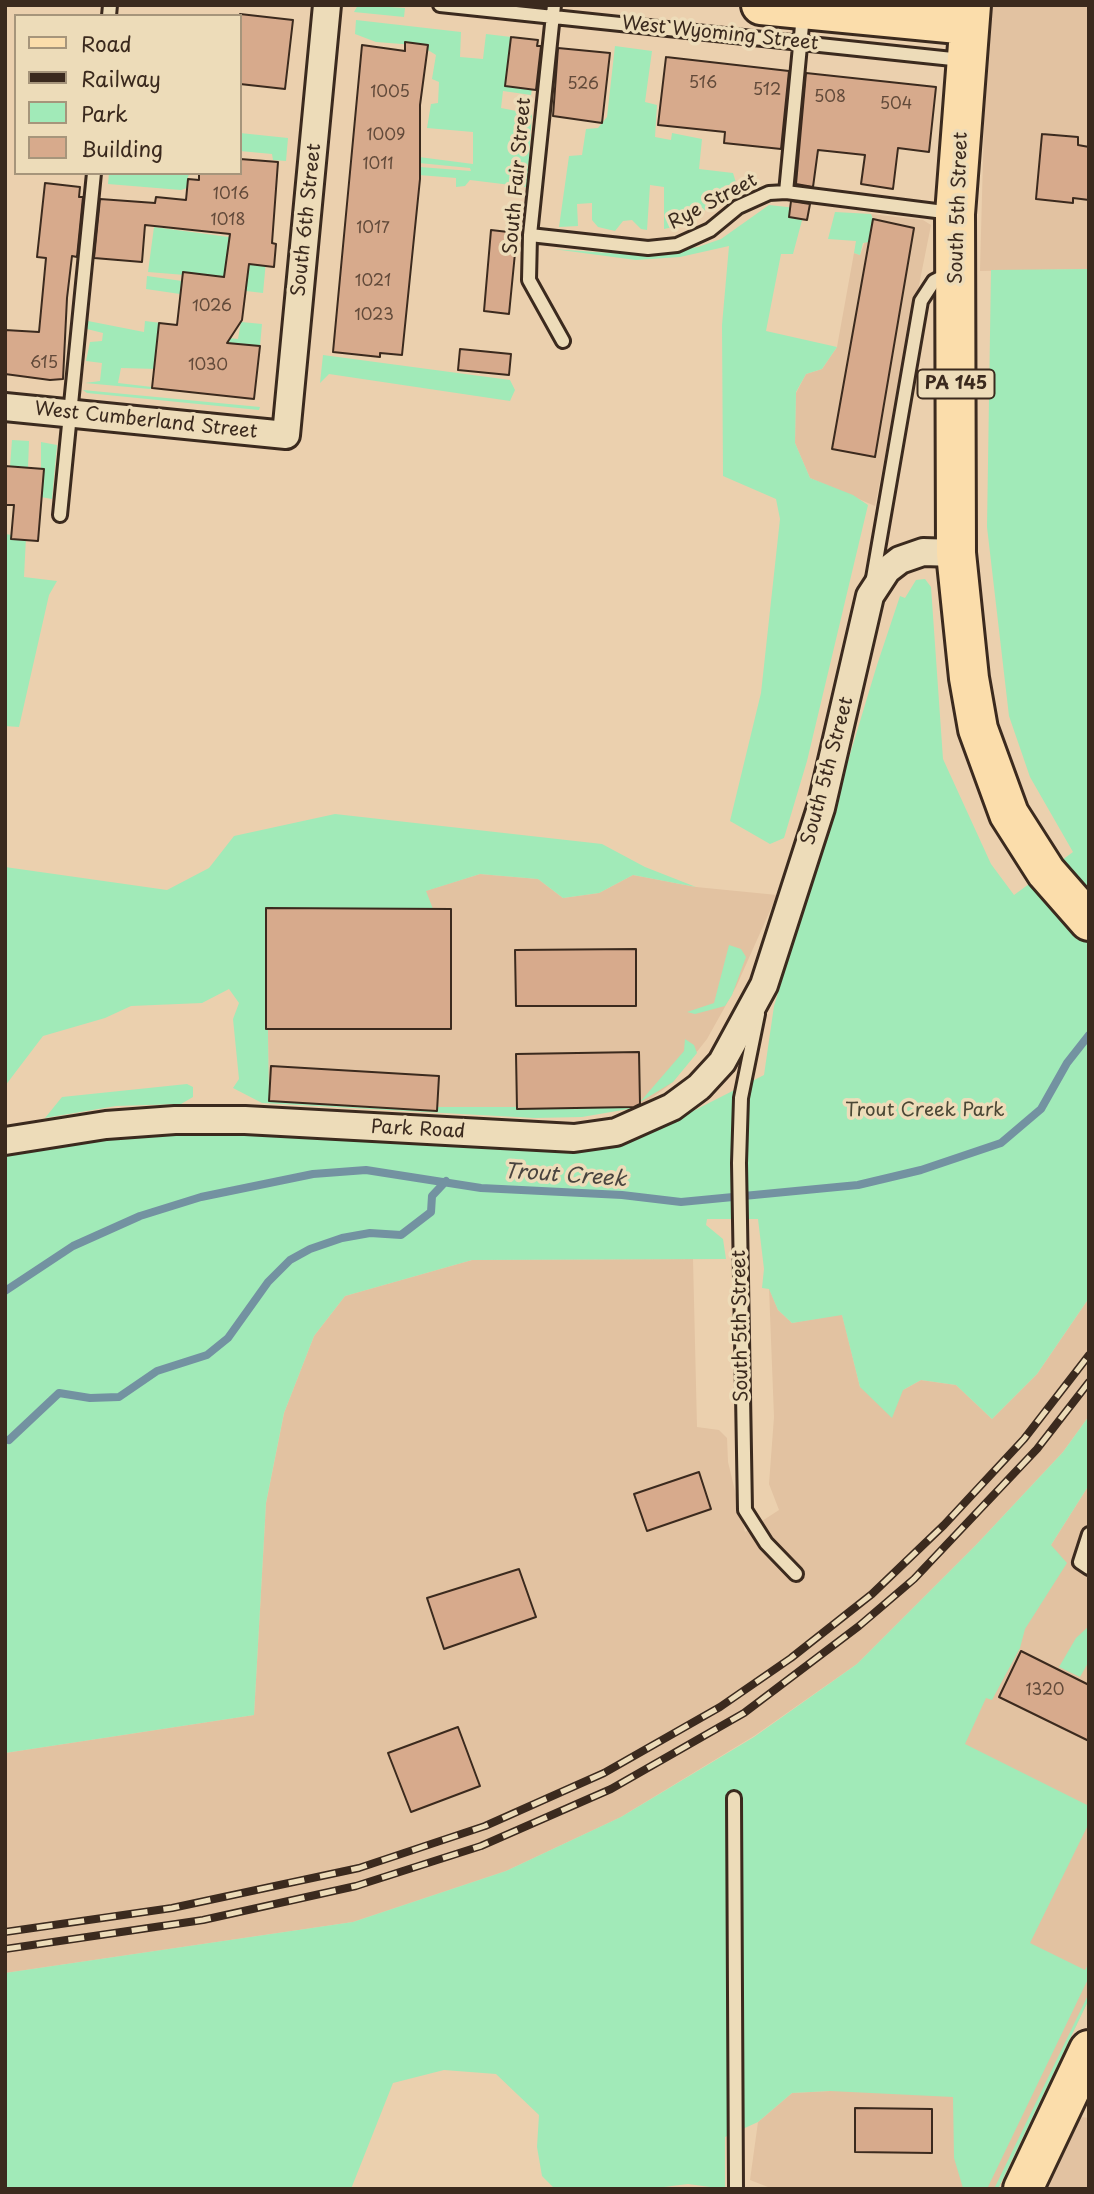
<!DOCTYPE html>
<html>
<head>
<meta charset="utf-8">
<style>
	body { margin:0 }
	#map { position:relative; width:1094px; height:2194px; overflow:hidden; background:#ebd0ae; font-family:"Playpen Sans",sans-serif }
	canvas { display:block }
	.frame { position:absolute; inset:0; border:7px solid #3b2a1e; pointer-events:none }
	.legend { position:absolute; left:14px; top:14px; width:228px; height:161px; box-sizing:border-box; background:#eddcb9; border:2px solid #a6957b; margin:0; padding:9px 12px; list-style:none; font-size:21px; color:#3b2a1e }
	.legend li { display:flex; align-items:center; gap:14px; height:35px }
	.legend b { width:35px; border:2px solid #a6957b }
</style>
</head>
<body>
<div id="map">
<canvas width="1094" height="2194"></canvas>
<div class="frame"></div>
<ul class="legend">
<li><b style="height:9px;background:#fbddab"></b>Road</li>
<li><b style="height:9px;background:#3b2a1e"></b>Railway</li>
<li><b style="height:19px;background:#a1eab8"></b>Park</li>
<li><b style="height:19px;background:#d7aa8c"></b>Building</li>
</ul>
</div>
<script>
const c = document.querySelector('canvas').getContext('2d');
c.lineJoin = 'round';
function fillPath(path, color) {
  c.fillStyle = color;
  c.fill(path, 'evenodd');
}
function toPath(rows) {
  const path = new Path2D();
  for (const r of rows) {
    path.moveTo(r[0], r[1]);
    for (let i = 2; i < r.length; i += 2) path.lineTo(r[i], r[i + 1]);
  }
  return path;
}
function trace(path, color, width, dash) {
  c.strokeStyle = color;
  c.lineWidth = width;
  c.lineCap = dash ? 'butt' : 'round';
  c.setLineDash(dash || []);
  c.stroke(path);
}
function drawText(font, color, halo, rows, align = 'center') {
  c.font = font + ' "Playpen Sans",sans-serif';
  c.lineWidth = 7;
  c.setLineDash([]);
  c.textBaseline = 'middle';
  c.strokeStyle = halo;
  c.fillStyle = color;
  for (const [text, x, y, turn = 0] of rows) {
    c.save();
    c.translate(x, y);
    c.rotate((+turn || 0) * Math.PI / 180);
    c.textAlign = isNaN(turn) ? turn : align;
    if (halo) c.strokeText(text, 0, 0);
    c.fillText(text, 0, 0);
    c.restore();
  }
}
fillPath(toPath([
	[991,5,1089,5,1089,269,980,271,985,84],
	[871,214,923,220,931,225,875,506,810,478,795,443,796,393,806,374,822,369,837,347,854,253,860,255,873,219],
	[480,874,538,879,563,898,599,893,633,875,696,887,777,895,736,987,707,1039,673,1082,640,1107,438,1107,437,1111,269,1101,266,908,432,909,425,891],
	[693,1259,697,1427,719,1430,727,1438,728,1462,745,1532,779,1510,769,1484,774,1417,769,1288,778,1310,792,1323,842,1314,860,1387,903,1390,921,1380,956,1385,992,1419,1037,1374,1089,1298,1089,1416,1063,1452,976,1545,857,1664,754,1736,621,1817,506,1871,353,1922,5,1973,5,1753,254,1715,266,1503,284,1413,314,1336,345,1296,472,1260],
	[1089,1485,1089,1999,998,2189,773,2189,750,2180,758,2122,792,2093,830,2091,845,1911,1051,1545],
	[1080,2117,1089,2118,1089,2189,1046,2189]
]), '#e2c2a1');
fillPath(toPath([
	[358,5,405,8,404,17,354,12],
	[356,20,461,32,460,57,483,59,486,34,511,37,505,86,532,89,531,95,503,91,501,108,532,114,527,187,470,180,465,186,456,187,456,178,419,175,420,167,471,171,470,168,419,163,419,157,473,164,473,132,427,128,431,104,438,103,439,82,432,79,436,55,428,50,428,46,376,42,355,34],
	[615,46,652,51,645,102,657,105,655,137,671,140,672,133,702,139,699,169,733,173,738,189,682,225,664,229,664,187,650,185,647,230,641,229,632,220,623,221,615,231,598,227,592,220,592,203,577,204,578,226,559,227,569,156,582,155,586,129,598,128,607,117],
	[240,133,288,138,286,161,273,160,272,154,240,151],
	[109,173,193,173,188,176,187,188,181,190,108,184],
	[769,205,805,209,793,254,781,254,766,331,837,347,822,369,806,374,796,392,795,443,810,478,853,495,868,505,807,761,784,838,770,844,730,821,761,693,780,519,776,499,723,476,722,325,729,246,680,257,636,260,553,249,638,255,698,247,721,239],
	[835,212,871,214,873,219,869,242,863,243,860,255,854,253,856,241,828,239],
	[154,227,251,240,266,261,263,293,246,291,247,280,148,272],
	[1089,269,1089,1298,1037,1374,992,1419,956,1385,921,1380,903,1390,892,1418,860,1387,842,1315,792,1323,778,1310,769,1289,762,1288,764,1269,758,1219,707,1219,706,1225,723,1239,726,1259,472,1260,345,1296,314,1336,284,1413,266,1503,254,1715,5,1753,5,1141,197,1129,524,1149,595,1147,644,1136,764,1075,774,1006,877,665,900,596,905,598,916,580,925,579,931,587,943,759,991,864,1014,895,1073,852,1030,777,1009,716,987,527,991,270],
	[147,276,182,281,180,294,146,289],
	[88,321,144,332,145,321,177,325,177,332,238,339,241,322,262,324,260,346,161,335,158,369,121,368,118,383,152,387,150,389,85,383,100,381,102,363,86,361,90,342,102,341,103,333,87,329],
	[323,355,510,380,515,390,510,401,329,374,320,383],
	[83,390,260,407,259,410,87,393],
	[12,440,29,441,28,468,10,467],
	[41,442,57,445,52,499,41,497],
	[5,534,26,537,24,577,57,581,49,595,19,727,5,726],
	[335,814,602,844,645,867,696,887,633,875,599,893,563,898,538,879,480,874,426,891,433,909,266,908,269,1101,436,1111,437,1107,640,1107,582,1117,534,1118,262,1103,233,1088,239,1079,233,1019,239,1003,229,989,202,1003,131,1006,105,1018,43,1036,5,1086,5,867,167,890,209,868,234,836],
	[729,945,741,949,746,957,732,995,725,1006,695,1014,687,1012,714,1003],
	[685,1039,694,1045,697,1053,673,1082,640,1102,684,1051],
	[187,1084,193,1087,193,1097,181,1104,116,1106,45,1118,62,1097],
	[1089,1416,1089,1485,1051,1545,1067,1563,1025,1629,1020,1648,992,1700,986,1698,965,1744,1089,1806,1089,1823,1030,1943,1085,1970,1089,1963,1089,1977,987,2189,963,2188,954,2158,953,2097,830,2091,792,2093,758,2122,725,2137,725,2189,688,2184,648,2189,555,2189,542,2176,537,2147,539,2115,496,2074,444,2070,393,2083,351,2189,5,2189,5,1973,353,1922,506,1871,621,1817,754,1737,857,1664,976,1545,1063,1452],
	[1089,1626,1089,1661,1080,1677,1059,1667,1076,1638],
	[1089,1993,1089,1999,998,2189,994,2189]
]), '#a1eab8');
trace(toPath([
	[5,1291,73,1246,140,1216,201,1197,313,1174,366,1170,481,1188,622,1195,681,1202,858,1185,921,1170,1001,1143,1041,1109,1067,1063,1089,1035],
	[9,1440,59,1393,90,1398,119,1397,157,1371,207,1355,228,1338,268,1282,290,1260,310,1249,342,1238,370,1233,401,1235,431,1212,432,1196,446,1181]
]), '#7392a1', 8);
const building = toPath([
	[240,14,293,20,285,89,240,84,240,14],
	[511,37,538,40,537,46,541,46,536,90,505,86,511,37],
	[405,42,428,45,420,105,420,179,402,355,380,353,380,357,333,352,362,45,405,51,405,42],
	[558,48,610,53,602,123,553,116,558,48],
	[666,57,789,71,781,149,724,143,725,132,658,125,666,57],
	[806,73,936,87,929,152,898,148,893,189,861,184,865,155,818,150,813,187,796,184,806,73],
	[1042,134,1078,137,1078,145,1089,147,1089,200,1073,198,1073,203,1036,199,1042,134],
	[240,159,278,162,272,243,276,244,274,267,249,264,242,320,227,343,260,346,254,399,152,388,159,323,177,325,183,272,224,277,230,234,145,225,142,262,94,258,100,199,155,203,156,197,186,200,188,179,199,180,199,173,240,173,240,159],
	[45,183,80,187,79,197,83,197,77,257,72,256,67,298,63,379,50,380,5,374,5,330,39,332,46,258,37,257,45,183],
	[791,201,810,204,807,220,789,217,791,201],
	[873,219,914,228,875,457,832,449,873,219],
	[491,230,517,233,509,314,484,311,491,230],
	[460,349,511,354,509,375,458,370,460,349],
	[5,466,44,469,38,541,11,539,14,505,5,505,5,466],
	[266,908,451,909,451,1029,266,1029,266,908],
	[636,949,636,1006,516,1006,515,950,636,949],
	[639,1052,640,1104,634,1107,517,1109,516,1054,639,1052],
	[271,1066,439,1076,437,1111,269,1101,271,1066],
	[699,1472,711,1509,647,1531,634,1494,699,1472],
	[519,1569,536,1617,444,1649,427,1598,519,1569],
	[1021,1651,1089,1685,1089,1741,999,1697,1021,1651],
	[458,1727,480,1786,411,1812,388,1753,458,1727],
	[855,2108,932,2109,932,2153,855,2152,855,2108]
]);
fillPath(building, '#d7aa8c');
trace(building, '#3b2a1e', 2);
const service = toPath([
	[440,5,962,60],
	[554,5,530,235,529,280,563,341],
	[109,16,110,5],
	[786,192,803,15],
	[530,235,648,248,677,245,710,230,738,207,769,193,786,192,952,213],
	[60,515,94,173],
	[873,578,921,301,934,281,948,274],
	[758,1014,741,1098,739,1163,745,1510,766,1543,796,1574],
	[1089,1534,1080,1562,1089,1568],
	[734,1798,736,2189]
]);
const minor = toPath([
	[5,407,286,435,327,5],
	[5,1141,106,1125,175,1120,245,1120,574,1138,616,1132,672,1107,699,1087,722,1062,764,985,821,808,870,596,887,570,900,560,923,552,956,553]
]);
const primary = toPath([
	[761,5,969,25],
	[971,5,955,214,956,553,969,678,978,729,1009,814,1046,872,1089,921],
	[1023,2189,1089,2050]
]);
trace(service, '#3b2a1e', 18);
trace(minor, '#3b2a1e', 32);
trace(primary, '#3b2a1e', 44);
trace(service, '#eddcb9', 12);
trace(minor, '#eddcb9', 26);
trace(primary, '#fbddab', 38);
const rail = toPath([
	[5,1932,172,1908,359,1868,485,1826,604,1773,720,1707,791,1658,872,1594,944,1525,1024,1439,1089,1355],
	[5,1949,203,1920,356,1886,481,1846,611,1789,744,1713,859,1626,914,1579,1037,1449,1089,1382]
]);
trace(rail, '#3b2a1e', 8);
trace(rail, '#eddcb9', 5, [16]);
drawText('16px', '#624a3a', null, [
	["516",703,84],
	["526",583,85],
	["512",767,91],
	["1005",390,93],
	["508",830,98],
	["504",896,105],
	["1009",386,136],
	["1011",378,165],
	["1016",231,195],
	["1018",228,221],
	["1017",373,229],
	["1021",373,282],
	["1026",212,307],
	["1023",374,316],
	["615",44,364],
	["1030",208,366],
	["1320",1045,1691]
]);
for (const [x, y, w] of [
	[956,384,77]
]) {
  const box = new Path2D();
  box.roundRect(x - w / 2, y - 14.5, w, 29, 5);
  c.fillStyle = '#eddcb9';
  c.fill(box);
  trace(box, '#3b2a1e', 2);
}
drawText('bold 18px', '#3b2a1e', null, [
	["PA 145",956,384]
]);
drawText('19px', '#3b2a1e', '#eddcb9', [
	["West Wyoming Street",720,34,6],
	["South Fair Street",518,176,-85],
	["Rye Street",713,202,-28],
	["South 5th Street",959,208,-88],
	["South 6th Street",307,220,-84],
	["West Cumberland Street",146,421,6],
	["South 5th Street",828,771,-75],
	["Park Road",418,1130,3],
	["South 5th Street",741,1326,-91]
]);
drawText('19px', '#4a4735', '#eddcb9', [
	["Trout Creek Park",925,1111]
]);
drawText('italic 21px', '#49443f', '#eddcb9', [
	["Trout Creek",565,1176,4]
]);
</script>
</body>
</html>
